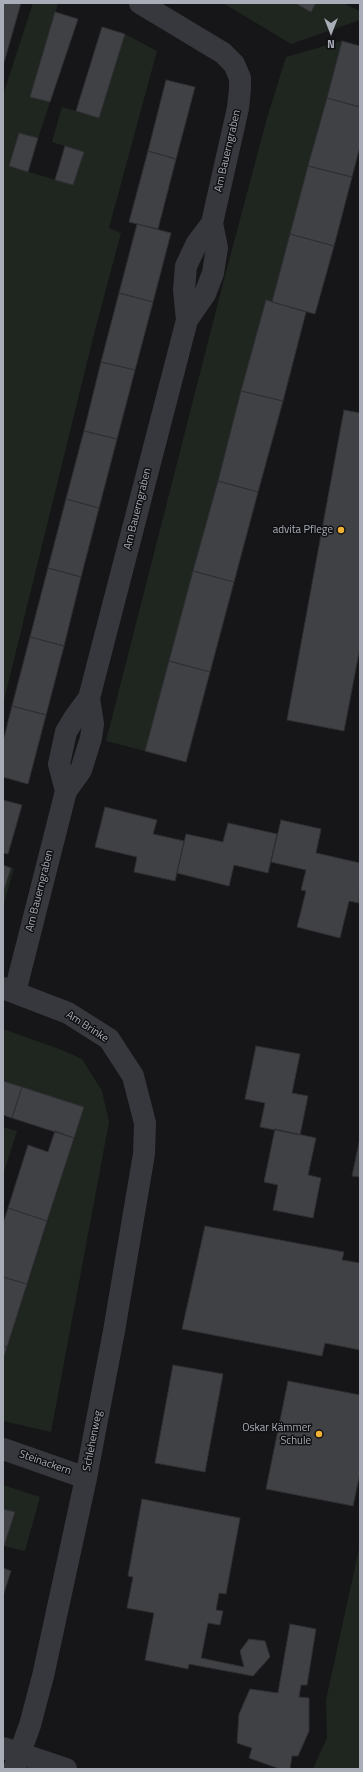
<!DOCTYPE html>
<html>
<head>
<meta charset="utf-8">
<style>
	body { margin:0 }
	#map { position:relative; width:363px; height:1772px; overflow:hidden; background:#161618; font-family:"Titillium Web",sans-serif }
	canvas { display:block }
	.frame { position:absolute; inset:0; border:4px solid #a8adb8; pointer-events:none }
	.north { position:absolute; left:311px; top:12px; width:40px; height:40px; -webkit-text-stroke:3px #111113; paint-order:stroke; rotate:180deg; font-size:11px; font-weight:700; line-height:16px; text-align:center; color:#a8adb8 }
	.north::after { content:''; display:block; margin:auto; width:14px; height:18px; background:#a8adb8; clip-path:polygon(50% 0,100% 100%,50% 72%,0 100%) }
</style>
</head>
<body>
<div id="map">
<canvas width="363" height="1772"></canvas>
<div class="frame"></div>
<div class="north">N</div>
</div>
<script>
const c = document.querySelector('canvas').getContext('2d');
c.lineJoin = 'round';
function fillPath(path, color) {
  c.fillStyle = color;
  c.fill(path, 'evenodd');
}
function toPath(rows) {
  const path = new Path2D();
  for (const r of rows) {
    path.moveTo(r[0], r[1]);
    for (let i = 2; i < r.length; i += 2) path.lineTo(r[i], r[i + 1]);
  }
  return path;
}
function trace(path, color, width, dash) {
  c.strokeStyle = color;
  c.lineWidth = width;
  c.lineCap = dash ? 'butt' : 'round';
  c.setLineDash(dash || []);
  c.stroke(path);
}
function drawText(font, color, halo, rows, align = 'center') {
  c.font = font + ' "Titillium Web",sans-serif';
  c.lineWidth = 3;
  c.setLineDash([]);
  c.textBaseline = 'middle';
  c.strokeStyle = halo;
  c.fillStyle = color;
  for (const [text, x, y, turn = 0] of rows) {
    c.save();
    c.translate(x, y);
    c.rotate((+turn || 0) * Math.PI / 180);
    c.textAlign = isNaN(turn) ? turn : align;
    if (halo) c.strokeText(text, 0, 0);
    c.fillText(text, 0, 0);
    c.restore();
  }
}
fillPath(toPath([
	[33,3,58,3,30,97,50,102,38,138,19,133,9,166,73,185,83,152,52,142,62,107,99,118,125,34,157,51,109,228,121,233,94,334,3,704,3,95],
	[223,3,343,3,360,11,360,20,291,44],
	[342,41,272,302,266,301,145,751,106,741,222,287,267,118,286,57],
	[11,868,14,868,3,907,3,893],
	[3,1029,62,1050,82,1059,102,1091,109,1122,51,1432,3,1421,3,1361,84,1107,3,1081],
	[3,1127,17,1131,3,1175],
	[3,1485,40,1497,25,1551,4,1546,15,1513,3,1509],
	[360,1544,360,1769,313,1769,327,1738,326,1700]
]), '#1e261f');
const building = toPath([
	[3,3,21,3,3,66,3,3],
	[295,3,316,3,311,12,295,3],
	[55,12,78,19,50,102,30,97,55,12],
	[102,27,125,34,99,118,76,111,102,27],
	[342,41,360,46,360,107,327,98,342,41],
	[166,80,195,87,176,159,148,151,166,80],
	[327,98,360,107,360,146,352,177,308,166,327,98],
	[19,133,38,138,28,172,9,166,19,133],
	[65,146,84,152,73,185,55,180,65,146],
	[148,151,176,159,158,229,129,222,148,151],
	[308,166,352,177,334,246,290,234,308,166],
	[137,224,171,233,153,302,119,293,137,224],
	[290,234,334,246,315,314,272,302,290,234],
	[119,293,153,302,135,370,101,362,119,293],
	[266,300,306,312,283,401,241,391,266,300],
	[101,362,135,370,117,439,84,431,101,362],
	[241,391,283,401,258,492,218,481,241,391],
	[344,410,360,413,360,647,344,731,287,720,344,410],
	[84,431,117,439,99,508,66,499,84,431],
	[218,481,258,492,234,582,193,571,218,481],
	[66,499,99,508,81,577,48,568,66,499],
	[48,568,81,577,64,646,30,637,48,568],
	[193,571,234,582,210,672,169,661,193,571],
	[30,637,64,646,46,715,12,706,30,637],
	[169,661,210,672,186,762,145,751,169,661],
	[12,706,46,715,28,784,3,777,3,742,12,706],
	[3,800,22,805,8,854,3,853,3,800],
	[105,807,157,820,153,834,184,841,175,881,134,872,137,857,95,847,105,807],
	[281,820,321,829,316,853,360,863,359,903,349,901,340,938,297,927,306,891,301,890,306,870,271,862,281,820],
	[228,823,277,834,268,873,234,865,229,886,177,873,186,834,223,842,228,823],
	[3,865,11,868,3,893,3,865],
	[256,1046,300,1054,292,1093,308,1096,300,1135,260,1127,265,1103,245,1099,256,1046],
	[3,1081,22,1087,12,1118,3,1115,3,1081],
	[22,1087,84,1107,74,1138,12,1118,22,1087],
	[275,1129,316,1138,308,1175,321,1178,313,1218,273,1210,278,1185,264,1182,275,1129],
	[55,1131,74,1138,47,1221,8,1208,28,1145,48,1152,55,1131],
	[360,1138,360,1177,352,1176,360,1138],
	[8,1208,47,1221,27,1284,3,1277,3,1224,8,1208],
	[205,1226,344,1252,342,1260,360,1263,360,1350,325,1343,322,1356,182,1329,205,1226],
	[3,1277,27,1284,7,1347,3,1346,3,1277],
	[3,1346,7,1347,3,1360,3,1346],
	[173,1365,223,1374,205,1472,155,1463,173,1365],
	[288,1381,360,1395,360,1473,353,1506,266,1489,288,1381],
	[142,1499,240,1518,226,1594,219,1593,216,1610,223,1611,220,1625,208,1623,201,1658,244,1667,240,1651,249,1639,265,1641,270,1657,253,1676,189,1664,188,1669,145,1660,154,1613,127,1608,133,1577,128,1576,142,1499],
	[3,1509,15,1512,4,1546,3,1546,3,1509],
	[3,1568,11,1571,3,1596,3,1568],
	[290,1624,316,1629,307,1685,301,1685,299,1697,309,1698,309,1731,298,1756,292,1756,290,1769,280,1769,249,1758,252,1748,237,1743,239,1714,250,1689,278,1693,290,1624]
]);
fillPath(building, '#404145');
trace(building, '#303034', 1);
trace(toPath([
	[140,3,223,53,234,64,240,78,240,89,238,108,212,223,217,248,213,273,205,294,187,320],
	[66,791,59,764,66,732,75,717,89,698],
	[3,988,68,1013,109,1039,133,1076,145,1123,144,1154,114,1331,86,1478,43,1676,30,1725,14,1769],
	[15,992,66,791,81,770,91,738,93,724,89,698,187,320,184,290,186,266,197,243,212,223],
	[3,1449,86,1478]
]), '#37383d', 22);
trace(toPath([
	[3,1748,66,1769]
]), '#37383d', 22);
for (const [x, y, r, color] of [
	[341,530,4,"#f2b134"],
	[319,1434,4,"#f2b134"]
]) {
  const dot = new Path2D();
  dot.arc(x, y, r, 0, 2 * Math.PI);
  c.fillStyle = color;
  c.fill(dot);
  trace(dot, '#111113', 1.5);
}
drawText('11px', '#a8adb8', '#111113', [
	["Am Bauerngraben",228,151,-77],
	["Am Bauerngraben",138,509,-76],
	["Am Bauerngraben",40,891,-76],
	["Am Brinke",87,1027,33],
	["Schlehenweg",93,1441,-79],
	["Steinackern",45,1463,19]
]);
drawText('11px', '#a8adb8', '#111113', [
	["advita Pflege",333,530],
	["Oskar Kämmer",311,1428],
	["Schule",311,1441]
], 'right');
</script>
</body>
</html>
